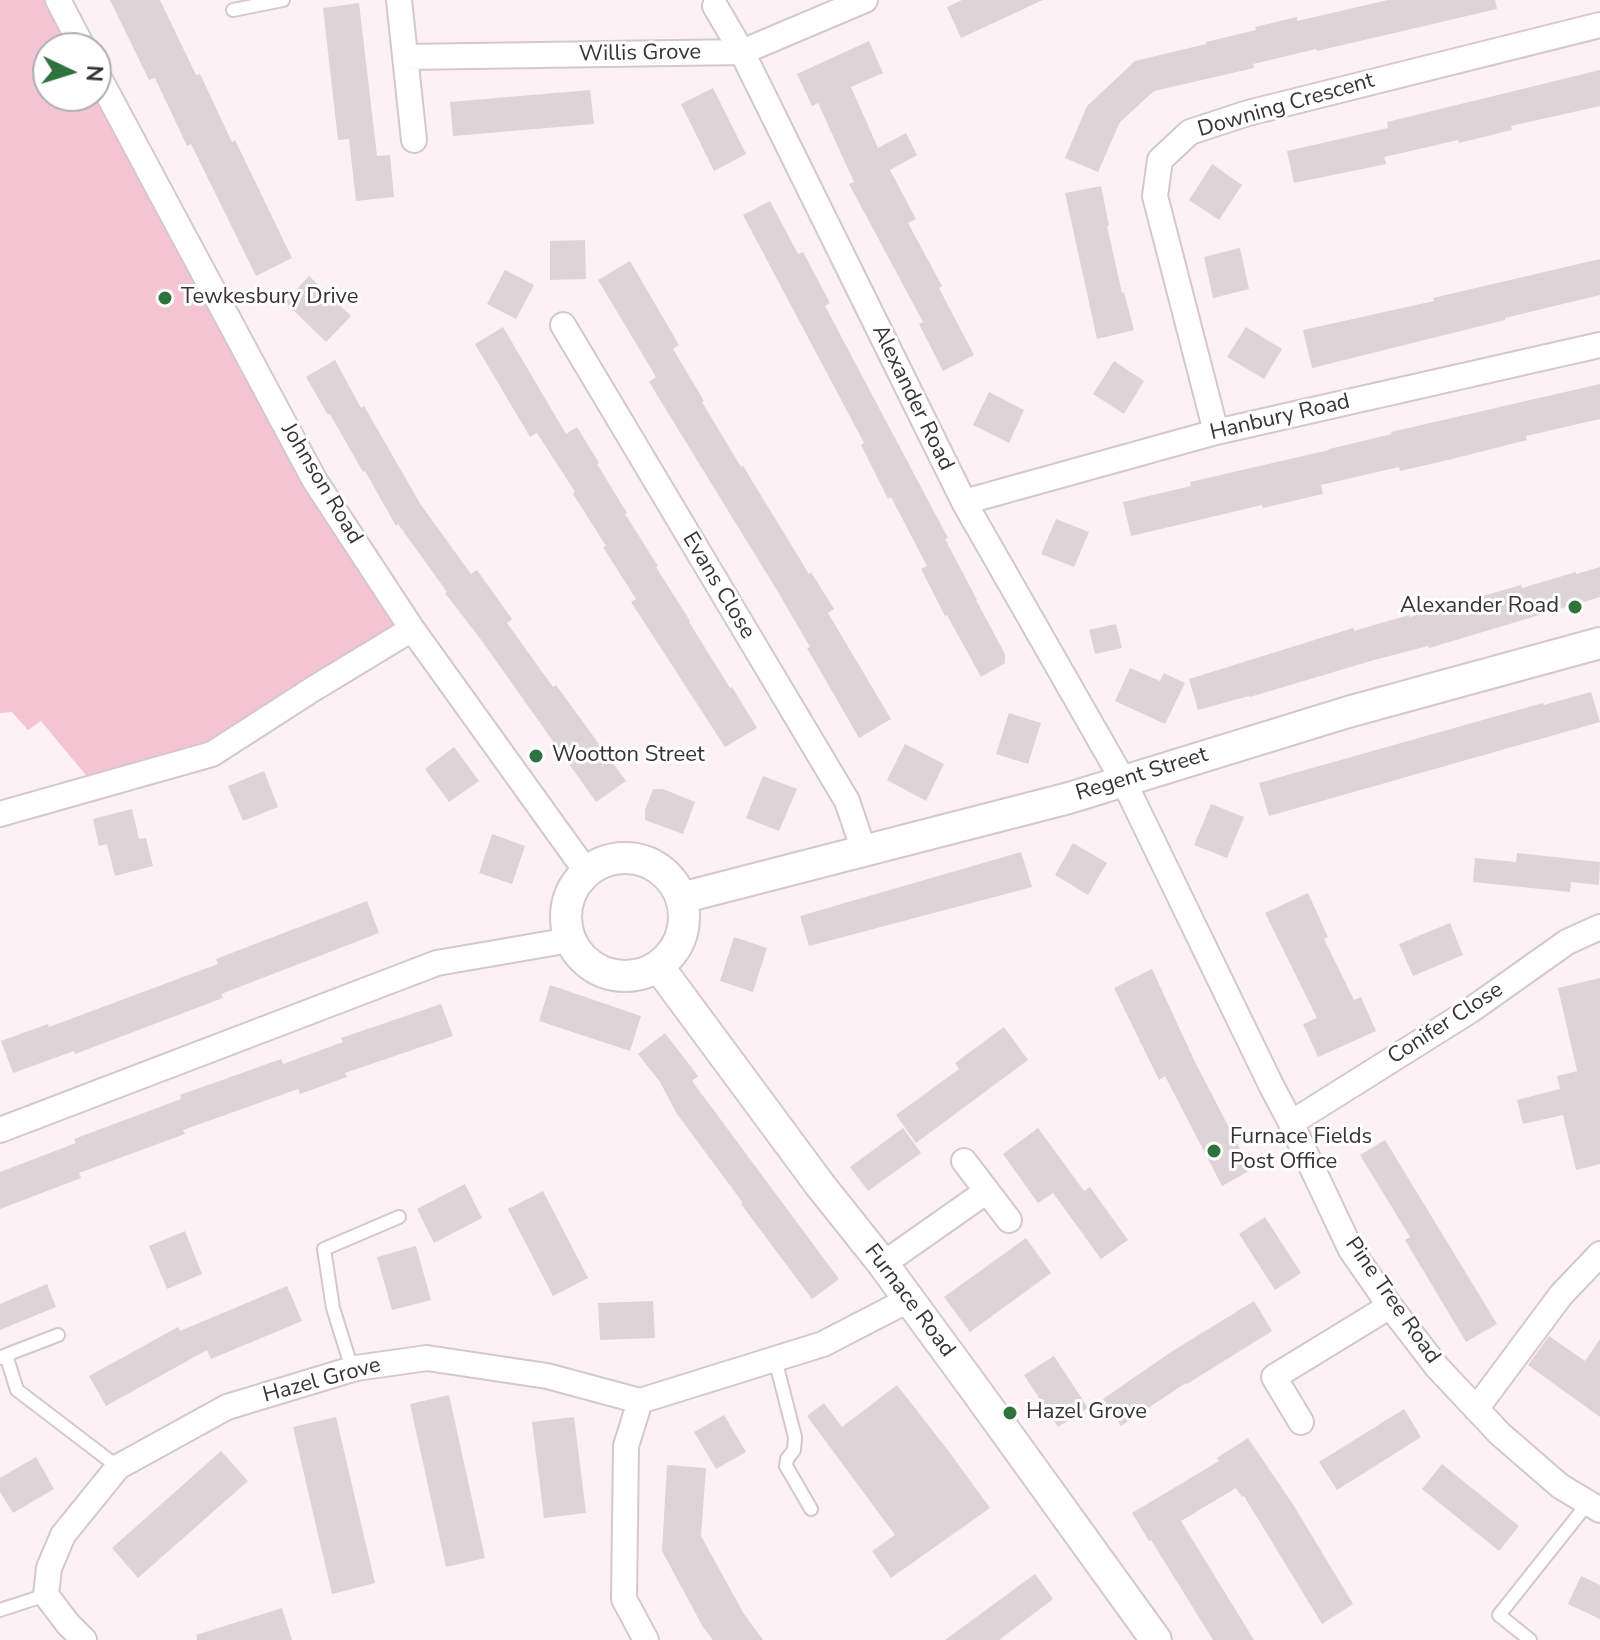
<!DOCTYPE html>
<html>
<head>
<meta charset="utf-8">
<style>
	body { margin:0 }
	#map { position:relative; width:1600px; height:1640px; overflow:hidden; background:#fdf1f5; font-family:"Nunito Sans",sans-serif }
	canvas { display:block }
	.north { position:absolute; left:32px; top:32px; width:80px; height:80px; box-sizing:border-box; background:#fff; border:2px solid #afadae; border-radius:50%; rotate:94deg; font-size:22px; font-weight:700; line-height:32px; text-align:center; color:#383334 }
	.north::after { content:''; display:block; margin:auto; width:28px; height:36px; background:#2e723e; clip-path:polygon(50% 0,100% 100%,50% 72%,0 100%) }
</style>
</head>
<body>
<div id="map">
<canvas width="1600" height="1640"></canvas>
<div class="north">N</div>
</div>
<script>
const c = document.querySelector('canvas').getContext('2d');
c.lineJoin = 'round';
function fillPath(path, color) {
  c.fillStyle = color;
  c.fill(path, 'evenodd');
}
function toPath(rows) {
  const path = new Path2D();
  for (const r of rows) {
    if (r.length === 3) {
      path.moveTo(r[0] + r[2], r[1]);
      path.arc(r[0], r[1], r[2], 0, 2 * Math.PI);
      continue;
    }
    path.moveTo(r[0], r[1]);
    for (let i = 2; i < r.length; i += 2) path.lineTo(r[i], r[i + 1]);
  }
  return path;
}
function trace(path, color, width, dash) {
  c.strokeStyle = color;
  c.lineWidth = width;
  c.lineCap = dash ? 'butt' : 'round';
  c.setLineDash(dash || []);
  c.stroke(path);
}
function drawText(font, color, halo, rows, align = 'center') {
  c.font = font + ' "Nunito Sans",sans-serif';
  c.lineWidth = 6;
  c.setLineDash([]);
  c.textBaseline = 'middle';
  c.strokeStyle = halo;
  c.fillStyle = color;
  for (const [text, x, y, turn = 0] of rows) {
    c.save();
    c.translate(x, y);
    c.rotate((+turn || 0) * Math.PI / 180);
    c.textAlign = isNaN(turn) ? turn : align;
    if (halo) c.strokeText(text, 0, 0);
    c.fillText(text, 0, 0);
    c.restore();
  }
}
fillPath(toPath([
	[0,0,48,0,73,48,48,48,48,96,96,96,402,627,209,745,89,779,41,721,28,730,12,712,0,713]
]), '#f4c4d2');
fillPath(toPath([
	[110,0,160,0,196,75,200,74,232,142,235,140,292,258,256,276,191,144,187,146,155,78,149,80],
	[962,0,1043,0,961,38,947,7],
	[1388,0,1495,0,1497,9,1317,51,1316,49,1253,64,1254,68,1154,91,1120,122,1098,172,1065,158,1087,106,1135,61,1206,44,1206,42,1256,30,1255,27,1297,17,1297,21],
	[359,3,377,156,390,155,394,197,356,201,349,139,338,140,323,8],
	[869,41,883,73,851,87,878,148,906,133,917,155,890,170,916,219,908,223,942,286,939,288,974,355,943,371,919,324,923,322,849,184,854,182,818,103,812,106,797,74],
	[1600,70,1600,106,1511,126,1512,130,1459,143,1458,140,1384,157,1386,164,1294,183,1287,151,1388,128,1387,122],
	[713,88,746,154,714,171,681,104],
	[590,90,594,124,453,136,450,102],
	[1212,164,1242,185,1219,220,1189,200],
	[1101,186,1109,226,1107,226,1122,293,1124,292,1134,330,1097,339,1065,193],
	[770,201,798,254,803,252,830,303,825,306,948,538,945,539,977,600,976,600,1005,654,1005,663,981,677,947,615,945,616,921,569,927,566,891,497,888,499,861,445,864,443,743,215],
	[585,240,586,279,550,280,550,241],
	[1240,248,1249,289,1213,298,1204,257],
	[1600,259,1600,295,1505,318,1505,320,1312,368,1303,330,1434,301,1433,298],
	[630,261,679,345,673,349,704,401,702,402,741,467,743,466,809,574,811,572,834,609,828,613,891,719,859,738,807,648,810,647,778,592,649,382,656,377,598,280],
	[505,270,534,285,516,319,487,304],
	[309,276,351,316,326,342,285,302],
	[503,327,566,434,577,427,599,463,597,464,627,513,625,514,658,566,656,567,690,621,689,622,730,688,732,687,757,728,725,747,631,602,636,599,603,547,606,546,573,494,575,492,537,433,530,437,475,344],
	[1246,327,1282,349,1264,379,1227,357],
	[335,360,361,408,364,406,421,505,471,574,477,570,512,619,507,623,553,687,556,685,626,781,596,802,482,641,445,593,447,592,398,524,396,526,365,471,363,472,330,414,328,415,306,377],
	[1114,361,1144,381,1124,414,1093,394],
	[1600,384,1600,419,1526,436,1527,440,1452,459,1400,471,1399,467,1321,485,1323,494,1263,508,1262,505,1131,536,1123,502,1191,486,1190,482,1329,450,1329,449,1392,434,1391,432],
	[989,392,1024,410,1009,443,973,425],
	[1056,519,1089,532,1074,567,1041,554],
	[1600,567,1600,597,1429,648,1428,646,1374,660,1250,697,1249,696,1198,710,1189,679,1353,628,1354,631,1409,615,1410,617,1521,585,1522,588,1576,572,1576,574],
	[1116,624,1122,648,1095,654,1089,630],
	[1130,668,1160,681,1164,673,1185,683,1165,724,1115,701],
	[1591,692,1600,722,1269,816,1259,783,1543,703,1544,705],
	[1009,713,1041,723,1028,764,996,754],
	[905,744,944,764,926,801,887,780],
	[454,747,479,781,449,802,425,769],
	[264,771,278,807,243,821,228,786],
	[763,776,797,789,779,831,746,818],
	[653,789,663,789,695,802,683,834,645,820,645,810],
	[1211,804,1244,817,1227,858,1194,845],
	[132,809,139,839,146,838,153,866,115,876,107,844,99,846,93,819],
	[492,834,525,846,512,884,479,873],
	[1073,843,1107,863,1088,895,1055,875],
	[1021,852,1032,887,809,946,800,916],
	[1517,853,1600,862,1599,885,1571,882,1570,892,1473,882,1475,858,1516,862],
	[1308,893,1328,937,1324,939,1354,1000,1361,997,1376,1031,1318,1057,1303,1024,1317,1018,1265,913],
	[367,901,379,933,221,994,223,998,75,1054,74,1051,13,1073,1,1041,48,1024,49,1027,218,964,216,959],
	[1450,923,1463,955,1413,976,1399,944],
	[734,937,767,948,753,992,720,981],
	[1152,969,1195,1062,1251,1170,1222,1186,1165,1076,1159,1080,1114,988],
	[1600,978,1600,1164,1576,1170,1563,1115,1523,1124,1517,1100,1560,1089,1557,1076,1577,1071,1558,988],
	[550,985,641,1016,630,1051,539,1021],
	[441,1004,453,1036,345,1073,347,1077,300,1094,298,1089,183,1130,185,1134,79,1173,81,1178,0,1209,0,1172,76,1143,74,1139,181,1099,180,1095,281,1059,283,1064,343,1042,341,1038],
	[1004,1027,1028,1060,916,1143,896,1115,959,1069,955,1063],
	[665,1033,698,1076,692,1081,839,1279,812,1299,741,1204,743,1203,677,1114,660,1082,638,1054],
	[903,1128,921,1153,868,1191,850,1167],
	[1038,1128,1084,1191,1090,1187,1128,1240,1101,1259,1053,1193,1038,1203,1003,1154],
	[1385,1140,1497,1324,1466,1342,1405,1240,1410,1237,1360,1155],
	[465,1184,482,1218,434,1243,417,1209],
	[543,1191,588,1278,553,1296,508,1209],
	[1265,1217,1301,1273,1275,1290,1239,1234],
	[185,1231,202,1274,167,1289,149,1246],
	[1026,1238,1051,1273,970,1332,944,1297],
	[416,1246,431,1300,392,1310,377,1257],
	[47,1284,56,1307,0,1330,0,1304],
	[287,1286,302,1321,211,1359,207,1350,106,1406,89,1376,178,1327,180,1331],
	[653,1301,655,1338,600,1340,598,1303],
	[1254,1301,1272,1331,1187,1384,1186,1383,1121,1426,1103,1399,1171,1352],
	[1549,1336,1585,1361,1600,1339,1600,1417,1528,1365],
	[1054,1356,1088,1408,1058,1427,1024,1375],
	[897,1385,950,1453,990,1508,891,1578,872,1551,895,1535,807,1416,824,1403,842,1427],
	[449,1395,485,1558,446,1567,410,1404],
	[1404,1409,1421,1437,1337,1490,1319,1462],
	[724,1415,746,1452,716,1469,694,1432],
	[336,1417,375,1583,332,1594,293,1427],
	[574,1417,586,1513,544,1518,532,1422],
	[1248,1438,1294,1506,1353,1604,1322,1624,1244,1496,1242,1497,1236,1488,1181,1521,1254,1640,1213,1640,1151,1540,1149,1541,1132,1513,1219,1461,1217,1458],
	[221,1451,248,1481,138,1578,112,1548],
	[36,1457,54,1489,13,1513,0,1492,0,1478],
	[1442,1464,1519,1526,1499,1551,1422,1489],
	[667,1465,706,1468,701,1536,744,1614,763,1640,713,1640,703,1627,662,1551],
	[1035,1574,1053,1599,999,1640,945,1640],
	[1581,1576,1600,1585,1600,1619,1568,1604],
	[282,1608,292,1640,197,1640,196,1635]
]), '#ded3d6');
const service = toPath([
	[233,10,283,0],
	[6,1355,58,1335],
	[0,1358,6,1355,17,1390,118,1467],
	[775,1359,795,1437,794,1450,787,1459,786,1466,811,1509],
	[352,1369,333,1308,324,1249,399,1217],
	[0,1610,46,1595],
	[1530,1640,1499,1615,1588,1503]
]);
const minor = toPath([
	[58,0,83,48],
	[399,0,414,140],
	[715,6,742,52,964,502,1124,782,1271,1085,1291,1123,1351,1250,1390,1306,1437,1367,1500,1434,1560,1486,1600,1510],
	[405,57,742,52,865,0],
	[96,72,315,481,412,629,586,871],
	[563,325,847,801,864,851],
	[1216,432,1155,196,1160,160,1190,132,1248,113,1600,25],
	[964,502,1216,432,1600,345],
	[0,814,212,754,313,689,412,629],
	[1291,1123,1471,1010,1567,942,1600,927],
	[0,1130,437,963,570,940],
	[964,1161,1009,1220],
	[883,1264,987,1191],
	[640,1401,626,1446,624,1599,646,1640],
	[1476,1409,1561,1295,1600,1254],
	[1301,1422,1274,1377,1390,1306],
	[84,1640,68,1624,46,1595,49,1568,63,1535,118,1467,227,1407,356,1368,427,1358,547,1376,640,1401,823,1344,908,1300]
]);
const tertiary = toPath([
	[625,917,59],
	[681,898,1069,798,1348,712,1600,643],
	[658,966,820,1185,883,1264,977,1392,1156,1640]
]);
trace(service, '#d4c8cc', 16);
trace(minor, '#d4c8cc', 28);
trace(tertiary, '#d4c8cc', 34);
trace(service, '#fff', 12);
trace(minor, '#fff', 24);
trace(tertiary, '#fff', 30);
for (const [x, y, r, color] of [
	[165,298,8,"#2e723e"],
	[1575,607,8,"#2e723e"],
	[536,756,8,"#2e723e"],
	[1214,1151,8,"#2e723e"],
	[1010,1413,8,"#2e723e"]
]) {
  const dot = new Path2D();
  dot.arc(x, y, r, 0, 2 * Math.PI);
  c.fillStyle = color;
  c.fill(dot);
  trace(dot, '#fff', 3);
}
drawText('22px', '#383334', '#fff', [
	["Willis Grove",640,54,-1],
	["Downing Crescent",1286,106,-16],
	["Alexander Road",912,398,64],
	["Hanbury Road",1280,418,-13],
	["Johnson Road",321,484,59],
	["Evans Close",718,586,59],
	["Regent Street",1142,775,-17],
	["Conifer Close",1446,1024,-33],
	["Furnace Road",909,1301,53],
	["Pine Tree Road",1392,1301,55],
	["Hazel Grove",322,1381,-15]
]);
drawText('22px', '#383334', '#fff', [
	["Tewkesbury Drive",181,298],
	["Alexander Road",1559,607,"right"],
	["Wootton Street",552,756],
	["Furnace Fields",1230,1138],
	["Post Office",1230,1163],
	["Hazel Grove",1026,1413]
], 'left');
</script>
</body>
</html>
